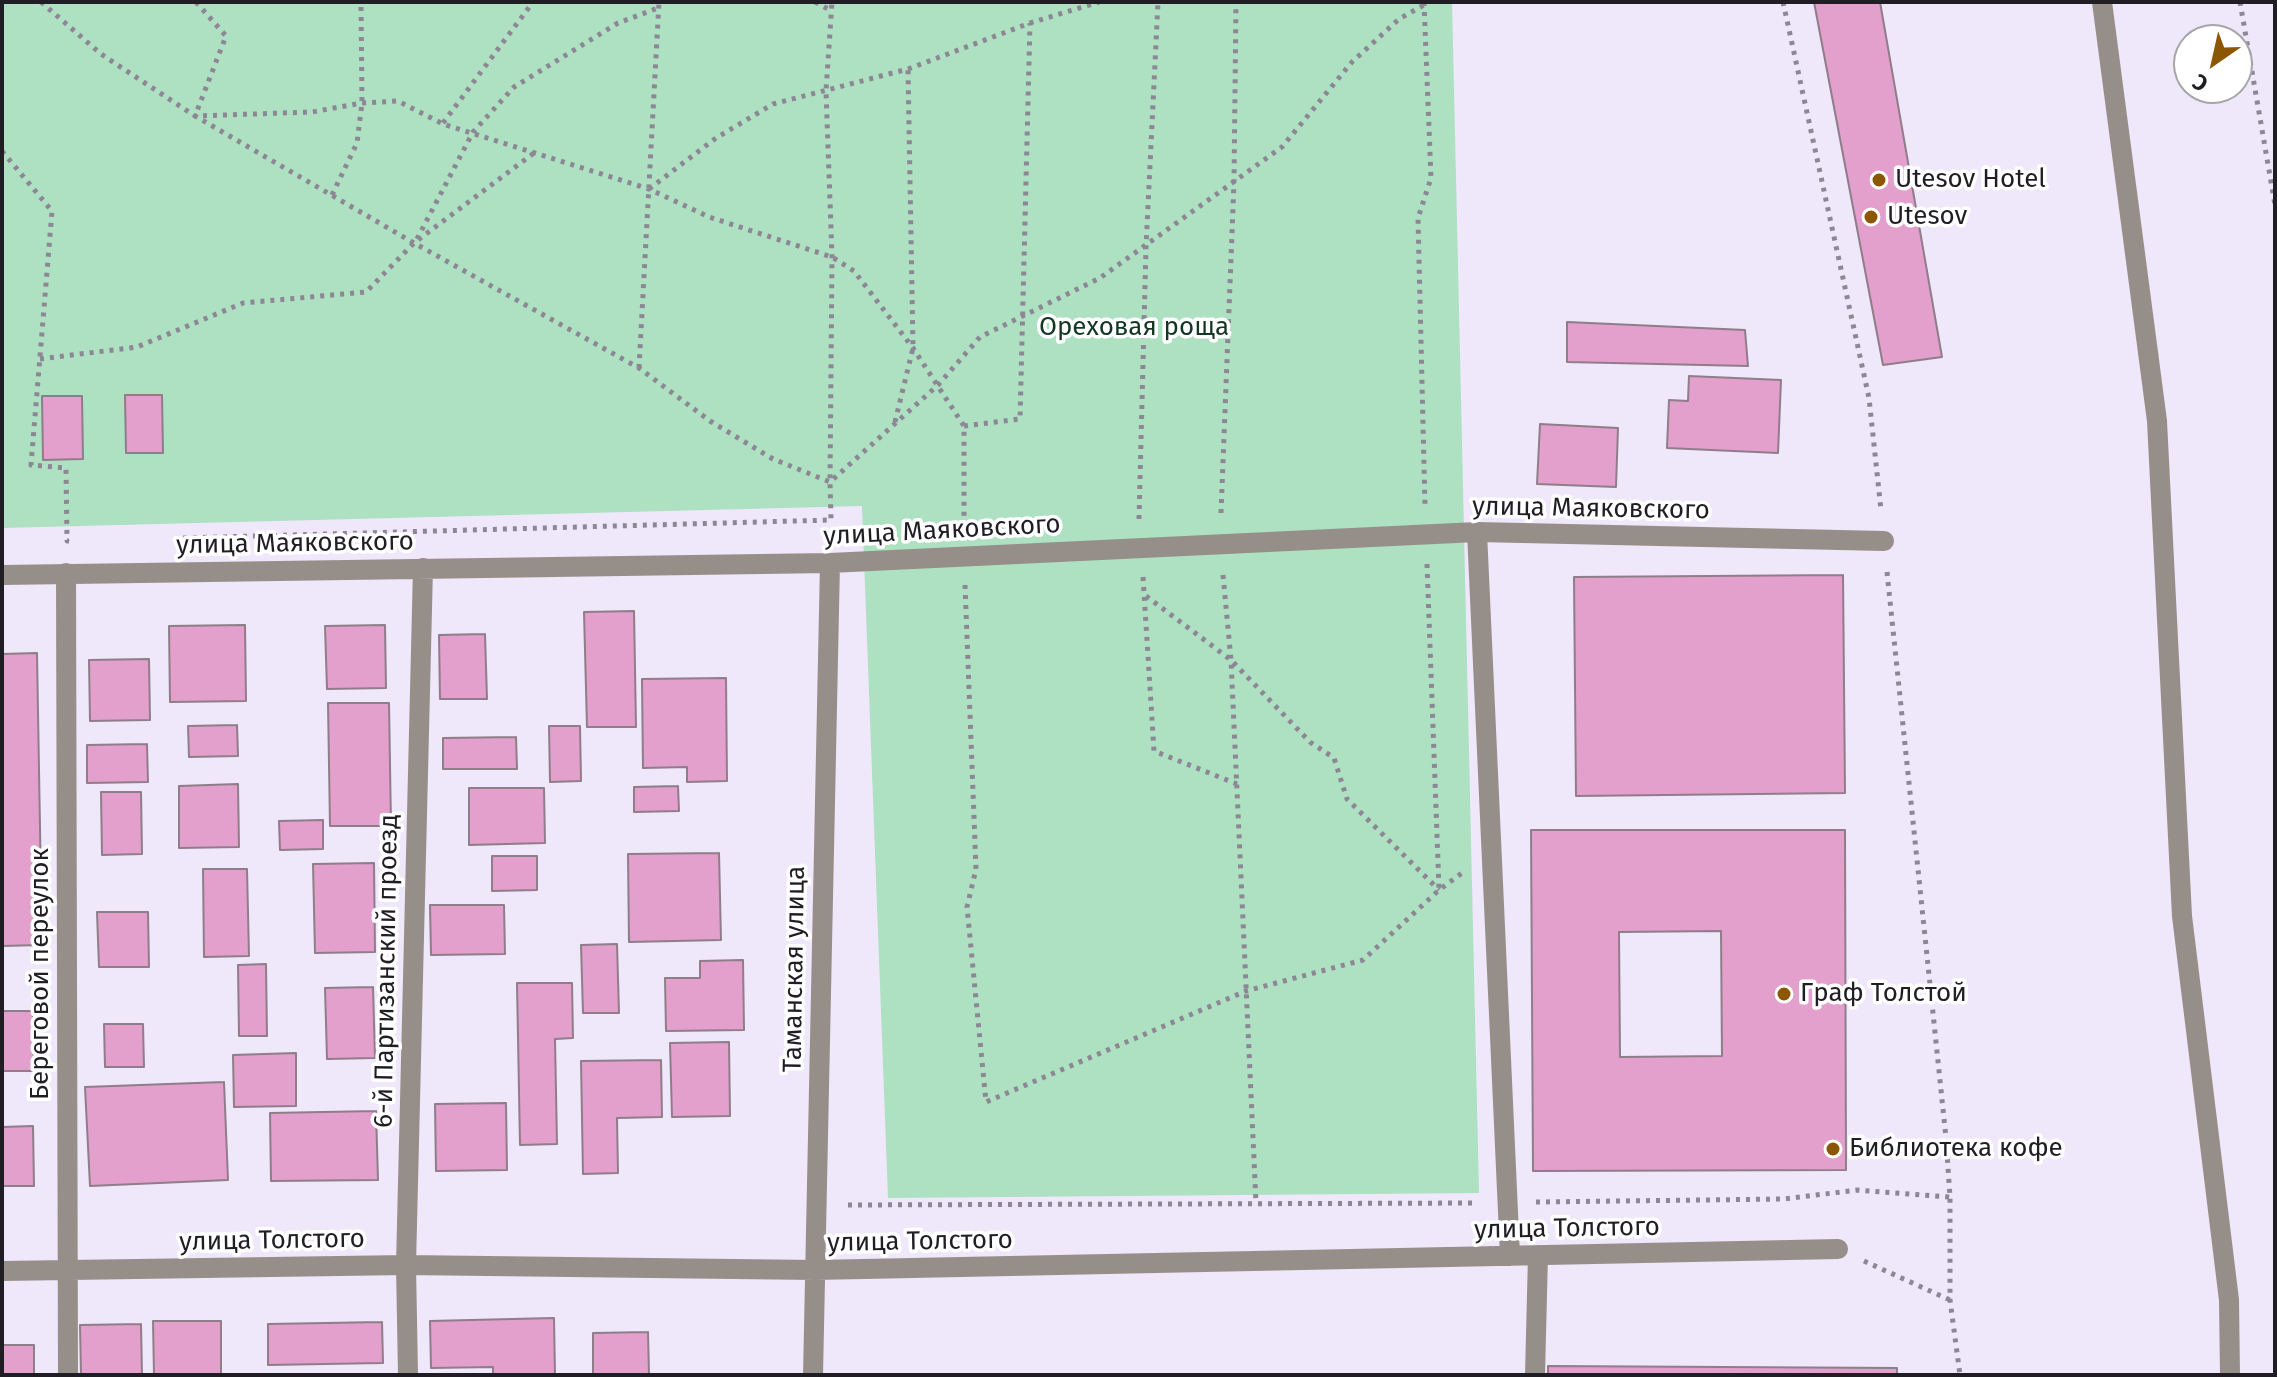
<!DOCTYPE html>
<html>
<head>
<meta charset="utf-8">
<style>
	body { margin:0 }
	#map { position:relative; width:2277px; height:1377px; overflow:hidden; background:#efe7fa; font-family:"Fira Sans",sans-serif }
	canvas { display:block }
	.frame { position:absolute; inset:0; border:4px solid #201d24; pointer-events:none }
	.north { position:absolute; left:2173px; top:24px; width:80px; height:80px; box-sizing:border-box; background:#fff; border:2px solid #a6a5a7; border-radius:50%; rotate:214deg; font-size:22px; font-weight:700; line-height:32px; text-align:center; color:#201d24 }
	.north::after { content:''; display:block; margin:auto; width:28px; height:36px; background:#8b5703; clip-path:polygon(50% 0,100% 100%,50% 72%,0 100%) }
</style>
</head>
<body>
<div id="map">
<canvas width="2277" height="1377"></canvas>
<div class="frame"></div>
<div class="north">С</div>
</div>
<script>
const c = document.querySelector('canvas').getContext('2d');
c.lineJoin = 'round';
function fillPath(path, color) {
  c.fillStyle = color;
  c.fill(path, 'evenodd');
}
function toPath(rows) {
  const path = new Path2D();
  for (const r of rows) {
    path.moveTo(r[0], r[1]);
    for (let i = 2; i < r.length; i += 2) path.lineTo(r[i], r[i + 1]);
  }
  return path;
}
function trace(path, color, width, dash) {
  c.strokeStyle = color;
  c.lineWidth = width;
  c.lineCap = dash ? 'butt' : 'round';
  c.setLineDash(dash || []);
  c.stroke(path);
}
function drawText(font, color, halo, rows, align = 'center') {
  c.font = font + ' "Fira Sans",sans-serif';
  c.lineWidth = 7;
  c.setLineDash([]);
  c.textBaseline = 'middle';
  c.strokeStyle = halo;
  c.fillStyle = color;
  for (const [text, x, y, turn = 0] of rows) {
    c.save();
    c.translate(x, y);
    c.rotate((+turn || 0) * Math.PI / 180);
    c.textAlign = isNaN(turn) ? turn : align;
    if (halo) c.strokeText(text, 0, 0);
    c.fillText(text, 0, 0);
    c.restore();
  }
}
fillPath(toPath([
	[2,2,1452,2,1479,1193,888,1198,862,506,2,528]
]), '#ade1c2');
const building = toPath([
	[1814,2,1880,2,1942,357,1883,365,1814,2],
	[1567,322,1745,330,1748,366,1567,362,1567,322],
	[1689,376,1781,380,1778,453,1667,448,1669,400,1688,401,1689,376],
	[125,395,162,395,163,453,126,453,125,395],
	[42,396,82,396,83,459,43,460,42,396],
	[1540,424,1618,428,1616,487,1537,484,1540,424],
	[1843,575,1845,793,1576,796,1574,577,1843,575],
	[634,611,636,727,587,727,584,612,634,611],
	[245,625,246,701,170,702,169,626,245,625],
	[385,625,386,688,327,689,325,626,385,625],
	[485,634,487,699,440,699,439,635,485,634],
	[37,653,42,945,2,946,2,654,37,653],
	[149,659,150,720,90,721,89,660,149,659],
	[726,678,727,781,687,782,687,767,643,768,642,679,726,678],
	[328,703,389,703,391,826,330,826,328,703],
	[237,725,238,756,189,757,188,726,237,725],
	[549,726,580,726,581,781,550,782,549,726],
	[516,737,517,769,443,769,443,738,516,737],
	[147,744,148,782,87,783,87,745,147,744],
	[238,784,239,847,179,848,179,786,238,784],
	[678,786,679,811,634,812,634,787,678,786],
	[469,788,544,788,545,843,469,845,469,788],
	[101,792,141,792,142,854,102,855,101,792],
	[323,820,323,849,280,850,279,821,323,820],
	[1531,830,1845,830,1846,1170,1533,1171,1531,830],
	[1721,931,1722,1056,1620,1057,1619,932,1721,931],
	[719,853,721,940,629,942,628,854,719,853],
	[492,856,537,856,537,890,492,891,492,856],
	[374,863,375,952,315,953,313,864,374,863],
	[203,869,247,869,249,956,204,957,203,869],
	[430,905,504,905,505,954,431,955,430,905],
	[97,912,148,912,149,967,99,967,97,912],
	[617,944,619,1013,583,1013,581,945,617,944],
	[743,960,744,1030,666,1031,665,978,700,978,700,961,743,960],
	[266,964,267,1036,239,1036,238,965,266,964],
	[517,983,572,983,573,1038,555,1039,557,1144,520,1145,517,983],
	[373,987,375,1058,327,1059,325,988,373,987],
	[2,1011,33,1011,34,1071,2,1071,2,1011],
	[104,1024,143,1024,144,1067,105,1067,104,1024],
	[729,1042,730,1116,672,1117,670,1043,729,1042],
	[296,1053,296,1106,234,1107,233,1055,296,1053],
	[661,1060,662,1117,617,1118,618,1173,583,1174,581,1061,661,1060],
	[224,1082,228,1180,90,1186,85,1087,224,1082],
	[506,1103,507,1170,436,1171,435,1104,506,1103],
	[376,1111,378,1180,271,1181,270,1113,376,1111],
	[33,1126,34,1186,2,1186,2,1127,33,1126],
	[554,1318,555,1375,493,1375,493,1367,431,1368,430,1321,554,1318],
	[153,1321,221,1321,221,1375,154,1375,153,1321],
	[382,1322,383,1363,268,1365,268,1324,382,1322],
	[141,1324,142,1375,81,1375,80,1325,141,1324],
	[648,1332,649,1375,593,1375,593,1333,648,1332],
	[2,1345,34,1345,34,1375,2,1375,2,1345],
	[1548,1366,1897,1368,1897,1375,1548,1375,1548,1366]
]);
fillPath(building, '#e3a0cd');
trace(building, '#8f7d89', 2);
trace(toPath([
	[41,2,101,54,195,116,312,112,362,103,398,101,443,124,649,189,709,217,832,257,854,271,913,348,964,426,964,527],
	[196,2,226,36,195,116,414,243,639,368,710,421,773,459,830,482,938,385,980,337,1100,278,1282,147,1352,62,1399,19,1424,5],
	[815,2,832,11],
	[1424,2,1431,178,1418,218,1425,506],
	[1783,2,1869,398,1881,510],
	[2240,2,2275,205],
	[443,123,533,2],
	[2,151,52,211,31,465,66,468,67,541,69,541],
	[649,189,716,138,773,104,908,69,1030,23,1099,2],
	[332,195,357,143,362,103,361,2],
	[417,239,473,132,514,87,618,23,658,8],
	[40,359,137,347,243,303,366,292,414,243,534,153],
	[639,368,659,2],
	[895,422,913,348,908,69],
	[964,426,1020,419,1030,23],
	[1221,513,1234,182,1236,2],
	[1139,519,1146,247,1158,2],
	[183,538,831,520,830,482,832,257,826,91,832,2],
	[1427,564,1439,889],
	[1887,572,1946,1138,1950,1197,1950,1300,1960,1375],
	[1223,575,1231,660,1256,1203],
	[1143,577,1154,751,1237,784],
	[965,585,976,869,967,907,986,1102,1246,991,1363,960,1439,890,1462,873],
	[1146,596,1231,660,1310,742,1334,758,1347,799,1439,890],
	[1536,1202,1784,1199,1857,1190,1950,1197],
	[848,1205,1478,1203],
	[1864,1261,1950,1300]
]), '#8d8795', 5, [4, 6]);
trace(toPath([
	[2102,2,2157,421,2182,916,2229,1300,2230,1375],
	[1477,532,1510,1256],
	[66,573,68,1375],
	[2,575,830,563,1477,532,1884,541],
	[2,1271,406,1265,815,1270,1838,1249],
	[408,1375,406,1265,423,568],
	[813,1375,830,563],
	[1535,1375,1538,1255]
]), '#968f89', 20);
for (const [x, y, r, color] of [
	[1879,180,8,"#8b5703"],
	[1871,217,8,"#8b5703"],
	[1784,994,8,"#8b5703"],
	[1833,1149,8,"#8b5703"]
]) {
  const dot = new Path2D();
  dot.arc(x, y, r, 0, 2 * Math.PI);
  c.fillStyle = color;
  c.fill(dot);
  trace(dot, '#fff', 3);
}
drawText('26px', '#201d24', '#fff', [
	["Utesov Hotel",1895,180],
	["Utesov",1887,217],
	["Граф Толстой",1800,994],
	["Библиотека кофе",1849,1149]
], 'left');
drawText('26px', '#143625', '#fff', [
	["Ореховая роща",1134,328]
]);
drawText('26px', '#201d24', '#fff', [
	["улица Маяковского",1591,509,1],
	["улица Маяковского",942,531,-3],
	["улица Маяковского",295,544,-1],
	["Таманская улица",795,969,-89],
	["6-й Партизанский проезд",387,971,-89],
	["Береговой переулок",41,974,-90],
	["улица Толстого",1567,1229,-1],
	["улица Толстого",272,1241,-1],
	["улица Толстого",920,1242,-1]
]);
</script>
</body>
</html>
